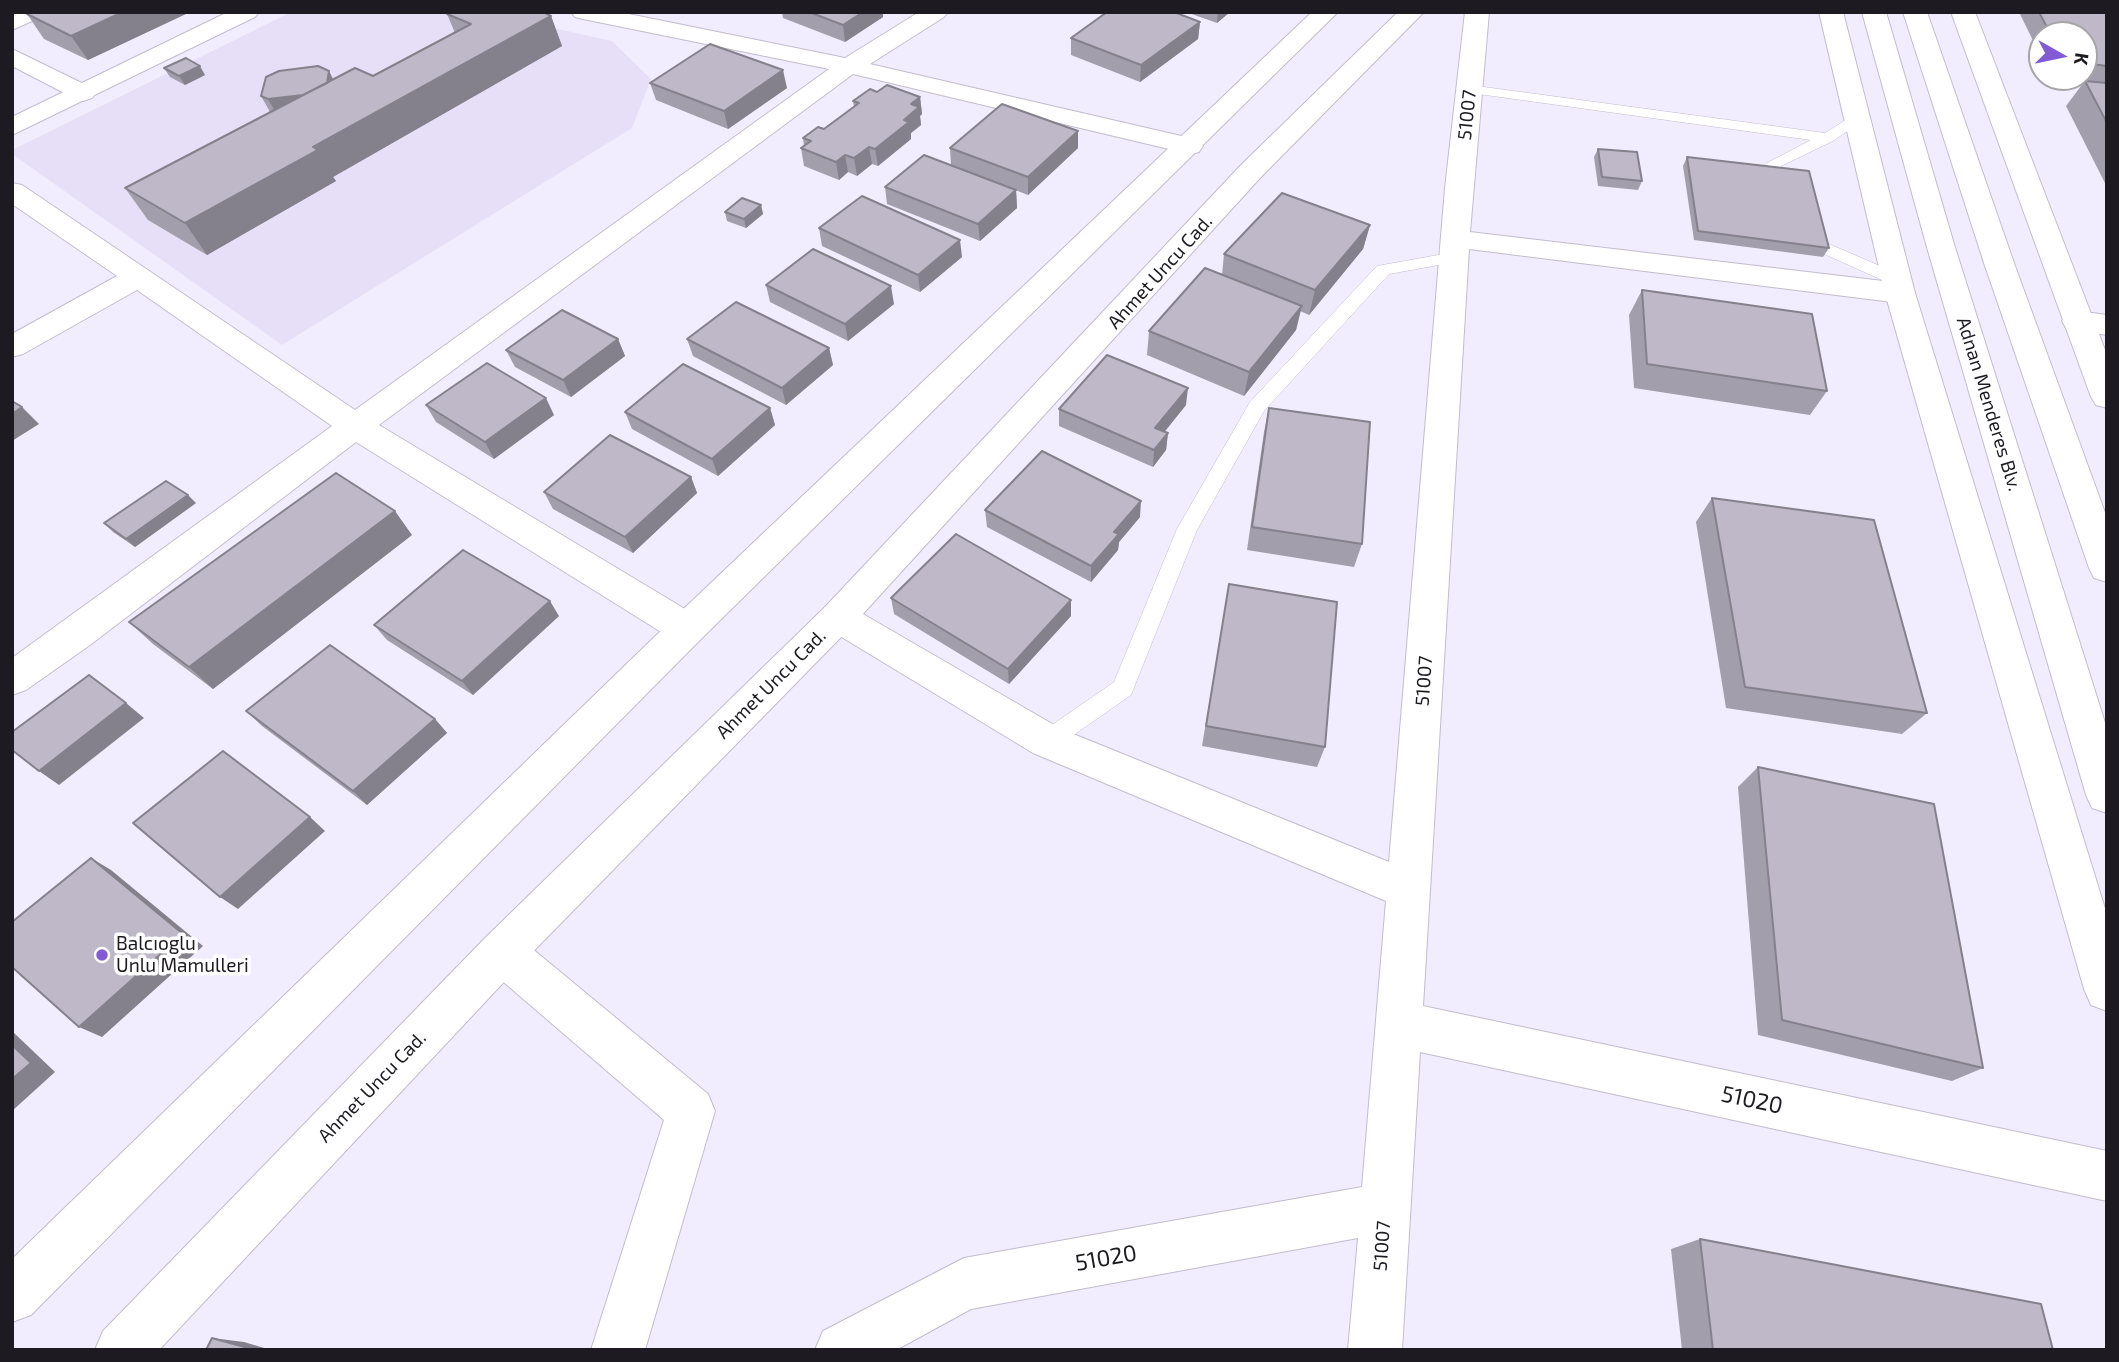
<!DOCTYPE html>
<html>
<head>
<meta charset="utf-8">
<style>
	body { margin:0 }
	#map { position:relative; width:2119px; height:1362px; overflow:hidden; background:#f2edfe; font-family:"Exo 2",sans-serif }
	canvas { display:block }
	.frame { position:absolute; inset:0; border:14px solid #1d1b21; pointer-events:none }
	.north { position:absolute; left:2028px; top:21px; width:70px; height:70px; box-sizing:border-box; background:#fff; border:2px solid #a5a4a6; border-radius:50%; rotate:99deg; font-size:19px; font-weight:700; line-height:28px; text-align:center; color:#1d1b21 }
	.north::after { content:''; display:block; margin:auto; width:24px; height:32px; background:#825ad4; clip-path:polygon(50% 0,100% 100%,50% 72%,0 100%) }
</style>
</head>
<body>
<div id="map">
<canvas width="2119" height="1362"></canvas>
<div class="frame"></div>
<div class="north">K</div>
</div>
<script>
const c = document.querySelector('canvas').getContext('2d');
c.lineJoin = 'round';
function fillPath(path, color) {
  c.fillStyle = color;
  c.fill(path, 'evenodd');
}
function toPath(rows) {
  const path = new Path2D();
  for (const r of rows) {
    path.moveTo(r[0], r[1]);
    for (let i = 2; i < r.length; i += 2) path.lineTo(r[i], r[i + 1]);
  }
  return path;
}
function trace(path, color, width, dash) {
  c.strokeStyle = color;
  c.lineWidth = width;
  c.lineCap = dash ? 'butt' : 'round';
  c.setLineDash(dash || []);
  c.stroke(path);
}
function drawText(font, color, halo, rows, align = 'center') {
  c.font = font + ' "Exo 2",sans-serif';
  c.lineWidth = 7;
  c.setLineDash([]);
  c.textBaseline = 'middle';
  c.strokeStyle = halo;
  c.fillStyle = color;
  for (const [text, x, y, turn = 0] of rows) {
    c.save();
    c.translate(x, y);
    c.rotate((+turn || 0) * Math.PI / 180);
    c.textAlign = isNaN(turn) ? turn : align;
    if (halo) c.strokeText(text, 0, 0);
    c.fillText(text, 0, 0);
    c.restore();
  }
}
fillPath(toPath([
	[291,12,481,12,612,41,651,79,632,128,282,345,12,154,12,150]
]), '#e7dff7');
const service = toPath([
	[1469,85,1825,133,1852,116,1862,116,1865,119,1833,141,1781,166,1788,197,1780,202,1772,197,1765,164,1811,140,1464,92,1462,89,1464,86,1469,85],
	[1799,231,1903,276,1906,280,1897,286,1891,284,1793,240,1791,236,1793,232,1799,231],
	[1455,252,1461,253,1464,257,1461,261,1389,274,1264,411,1197,530,1131,695,1055,748,1047,751,1039,748,1035,741,1039,734,1114,682,1177,529,1250,402,1377,266,1455,252]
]);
const minor = toPath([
	[15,12,45,12,41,17,12,30,12,14,15,12],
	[571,12,619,12,845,58,919,12,948,12,944,17,870,64,1190,138,1199,140,1203,146,1199,152,1190,154,853,74,379,425,700,618,706,629,700,640,687,644,674,640,356,442,90,645,26,690,12,695,12,658,332,426,137,290,23,354,12,357,12,334,117,276,12,204,12,183,22,185,355,410,829,69,583,19,575,17,571,12],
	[1465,12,1489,12,1470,232,1900,283,1911,286,1915,293,1911,300,1900,303,1469,249,1423,1006,2107,1151,2107,1201,1420,1052,1402,1350,1348,1350,1358,1238,971,1309,896,1350,815,1350,823,1331,964,1258,1362,1187,1386,901,1033,753,825,627,819,617,825,607,838,602,851,607,1061,729,1389,862,1445,188,1465,12],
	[12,49,92,88,96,93,92,98,83,101,74,98,12,66,12,49],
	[2077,311,2107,315,2107,335,2066,328,2062,321,2066,314,2077,311],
	[502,931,518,937,708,1094,715,1111,645,1350,591,1350,664,1120,486,967,480,952,486,937,502,931]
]);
const tertiary = toPath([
	[228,12,259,12,255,17,12,135,12,117,228,12]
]);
const secondary = toPath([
	[1312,12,1338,12,700,640,31,1315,12,1322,12,1259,674,618,1312,12],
	[1398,12,1424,12,1261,177,851,627,518,967,159,1350,95,1350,103,1331,486,937,825,607,1241,165,1398,12],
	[1819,12,1843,12,1915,293,2107,915,2107,1011,2091,1005,2084,989,1885,293,1819,12],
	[1951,12,1975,12,2107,355,2107,408,2096,405,2091,397,1951,12]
]);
const primary = toPath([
	[1862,12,1886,12,1954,244,2107,729,2107,813,2092,808,2086,795,1926,244,1862,12],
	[1903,12,1927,12,2014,263,2107,518,2107,582,2094,578,2089,568,1984,263,1903,12]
]);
trace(service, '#c2bccc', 1);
trace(minor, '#c2bccc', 2);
trace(tertiary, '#c2bccc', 2);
trace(secondary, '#c2bccc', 2);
trace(primary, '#c2bccc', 2);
fillPath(service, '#fff');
fillPath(minor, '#fff');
fillPath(tertiary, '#fff');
fillPath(secondary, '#fff');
fillPath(primary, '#fff');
fillPath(toPath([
	[32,12,190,12,88,60,44,39,27,14],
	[782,12,883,12,883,17,845,42,783,18],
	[1186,12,1230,12,1217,23],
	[2019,12,2107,12,2107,187,2066,106,2084,82,2051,79,2051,77,2084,77,2084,35,2042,35,2042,59],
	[447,14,551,16,562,46,333,177,336,181,207,255,148,220,125,188,270,112,261,96,373,76,455,33],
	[1200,22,1198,39,1140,82,1071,55,1071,38],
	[164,68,205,75,185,85,170,77],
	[650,83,787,88,728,129,656,100],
	[877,92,920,97,922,114,920,116,921,125,911,133,911,139,878,166,872,164,857,176,848,172,839,180,804,166,801,148,804,146,803,138,824,129,854,107,853,101],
	[1078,131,1078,148,1028,195,1005,186,1016,190,1017,208,980,241,887,204,885,187,951,165,950,148],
	[1598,149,1642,181,1638,190,1598,186,1594,157],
	[1687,157,1829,248,1823,257,1694,240,1683,166],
	[761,205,763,214,746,228,727,221,725,212],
	[1370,225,1363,249,1309,315,1300,311,1296,330,1244,396,1147,355,1149,331,1222,275,1224,254],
	[819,228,962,257,920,292,822,246],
	[766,285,894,304,848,341,770,302],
	[1642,290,1827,391,1810,415,1634,388,1629,315],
	[618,339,625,356,571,397,515,367,506,350],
	[687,339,829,348,833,365,786,405,693,356],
	[426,405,554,415,494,459,436,422],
	[1186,405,1164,432,1168,433,1166,450,1153,467,1059,426,1059,409],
	[770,408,775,425,718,476,632,429,625,412],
	[1269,408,1362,544,1354,567,1247,550,1264,432],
	[691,477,697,493,633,553,553,509,544,492],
	[1712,498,1927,713,1902,734,1726,708,1696,522],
	[196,503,135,547,113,532,104,523],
	[985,510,1140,517,1119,542,1118,550,1091,582,987,527],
	[412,535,213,689,153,644,129,622],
	[1229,584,1325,747,1317,767,1202,746],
	[891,598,1071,600,1071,616,1009,684,894,614],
	[559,616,473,695,387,640,374,625],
	[246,711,435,719,447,733,367,805,262,726],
	[1758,767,1983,1068,1952,1081,1758,1035,1738,787],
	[1700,1239,2053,1350,1682,1350,1671,1249]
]), '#a39eac');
fillPath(toPath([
	[123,12,190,12,88,60,71,36],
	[863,12,883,12,883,17,845,42,843,25],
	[1218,12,1230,12,1217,23],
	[551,16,562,46,333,177,336,181,207,255,185,223,313,147],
	[1200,22,1198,39,1140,82,1141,65],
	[200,66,205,75,185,85,179,76],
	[783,70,787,88,728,129,724,111],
	[329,71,338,89,278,117,268,99],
	[920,97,922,114,920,116,921,125,911,133,911,139,878,166,875,149,904,120,911,104],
	[1078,131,1078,148,1028,195,1028,177],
	[869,147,872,164,857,176,854,158],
	[845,155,848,172,839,180,836,162],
	[1016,190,1017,208,980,241,978,224],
	[761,205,763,214,746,228,744,219],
	[1370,225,1363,249,1309,315,1315,290],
	[960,240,962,257,920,292,918,275],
	[891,286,894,304,848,341,845,324],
	[1302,306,1296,330,1244,396,1249,372],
	[618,339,625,356,571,397,563,380],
	[829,348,833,365,786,405,782,388],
	[1188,388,1186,405,1154,445,1155,428],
	[546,398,554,415,494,459,485,442],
	[22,407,39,424,12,441,12,414],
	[770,408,775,425,718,476,712,459],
	[1168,433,1166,450,1153,467,1154,450],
	[691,477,697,493,633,553,625,537],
	[188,495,196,503,135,547,126,539],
	[1141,501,1140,517,1119,542,1118,550,1091,582,1091,566,1114,532],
	[395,511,412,535,213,689,189,667],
	[1071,600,1071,616,1009,684,1008,669],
	[550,601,559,616,473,695,462,681],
	[126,703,144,718,59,785,39,771],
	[435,719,447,733,367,805,353,791],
	[310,817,325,831,238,909,220,897],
	[91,858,111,870,203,946,102,1037,79,1027],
	[12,1031,55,1072,12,1111],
	[212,1338,244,1342,271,1350,255,1350]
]), '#85818c');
const building = toPath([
	[32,12,123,12,71,36,27,14,32,12],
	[449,12,543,12,551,16,313,147,318,150,185,223,125,188,355,68,373,76,471,24,447,14,449,12],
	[809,12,863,12,843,25,809,12],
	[1107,12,1174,12,1200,22,1141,65,1071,38,1107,12],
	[2039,12,2107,12,2107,66,2084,63,2084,35,2051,35,2039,12],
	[710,44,783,70,724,111,650,83,710,44],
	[186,58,200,66,179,76,164,68,186,58],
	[318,66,329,71,327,83,303,95,268,99,261,96,266,77,279,71,318,66],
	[2085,81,2107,83,2107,123,2085,81],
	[887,85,920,97,911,104,919,107,904,120,909,122,875,149,869,147,854,158,845,155,836,162,801,148,811,141,803,138,818,127,824,129,859,103,853,101,870,89,877,92,887,85],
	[1002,104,1078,131,1028,177,950,148,1002,104],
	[1598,149,1637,152,1642,181,1602,177,1598,149],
	[924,155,1016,190,978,224,885,187,924,155],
	[1687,157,1809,171,1829,248,1698,231,1687,157],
	[1282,193,1370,225,1315,290,1224,254,1282,193],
	[862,196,960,240,918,275,819,228,862,196],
	[742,198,761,205,744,219,725,212,742,198],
	[813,249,891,286,845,324,766,285,813,249],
	[1205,268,1302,306,1249,372,1149,331,1205,268],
	[1642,290,1812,314,1827,391,1647,364,1642,290],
	[736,302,829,348,782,388,687,339,736,302],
	[562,310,618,339,563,380,506,350,562,310],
	[1107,355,1188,388,1155,428,1168,433,1154,450,1059,409,1107,355],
	[487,363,546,398,485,442,426,405,487,363],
	[683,364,770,408,712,459,625,412,683,364],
	[12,401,22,407,12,414,12,401],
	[1269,408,1370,422,1362,544,1252,527,1269,408],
	[610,435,691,477,625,537,544,492,610,435],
	[1042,451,1141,501,1114,532,1119,534,1091,566,985,510,1042,451],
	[336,473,395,511,189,667,129,622,336,473],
	[166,481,188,495,126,539,104,523,166,481],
	[1712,498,1874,520,1927,713,1745,687,1712,498],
	[956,534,1071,600,1008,669,891,598,956,534],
	[463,550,550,601,462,681,374,625,463,550],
	[1229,584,1337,602,1325,747,1206,726,1229,584],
	[330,645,435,719,353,791,246,711,330,645],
	[89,675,126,703,39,771,12,750,12,732,89,675],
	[223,751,310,817,220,897,133,823,223,751],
	[1758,767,1934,804,1983,1068,1782,1020,1758,767],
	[91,858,183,934,79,1027,12,967,12,922,91,858],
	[12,1045,31,1063,12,1079,12,1045],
	[1700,1239,2041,1304,2053,1350,1713,1350,1700,1239],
	[212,1338,255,1350,206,1350,212,1338]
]);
fillPath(building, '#beb8c8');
trace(building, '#85818c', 2);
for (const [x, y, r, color] of [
	[102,955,7,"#825ad4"]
]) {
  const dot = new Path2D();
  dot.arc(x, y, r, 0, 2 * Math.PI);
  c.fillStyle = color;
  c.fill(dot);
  trace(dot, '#fff', 2.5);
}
drawText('19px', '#1d1b21', '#fff', [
	["51007",1467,115,-84],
	["Ahmet Uncu Cad.",1160,272,-48],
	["Adnan Menderes Blv.",1989,404,73],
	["51007",1424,681,-86],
	["Ahmet Uncu Cad.",771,684,-45],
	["Ahmet Uncu Cad.",372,1087,-46],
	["51007",1382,1246,-86]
]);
drawText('19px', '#1d1b21', '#fff', [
	["Balcıoglu",116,944],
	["Unlu Mamulleri",116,966]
], 'left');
drawText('23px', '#1d1b21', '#fff', [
	["51020",1752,1100,12],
	["51020",1106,1258,-10]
]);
</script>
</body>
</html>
